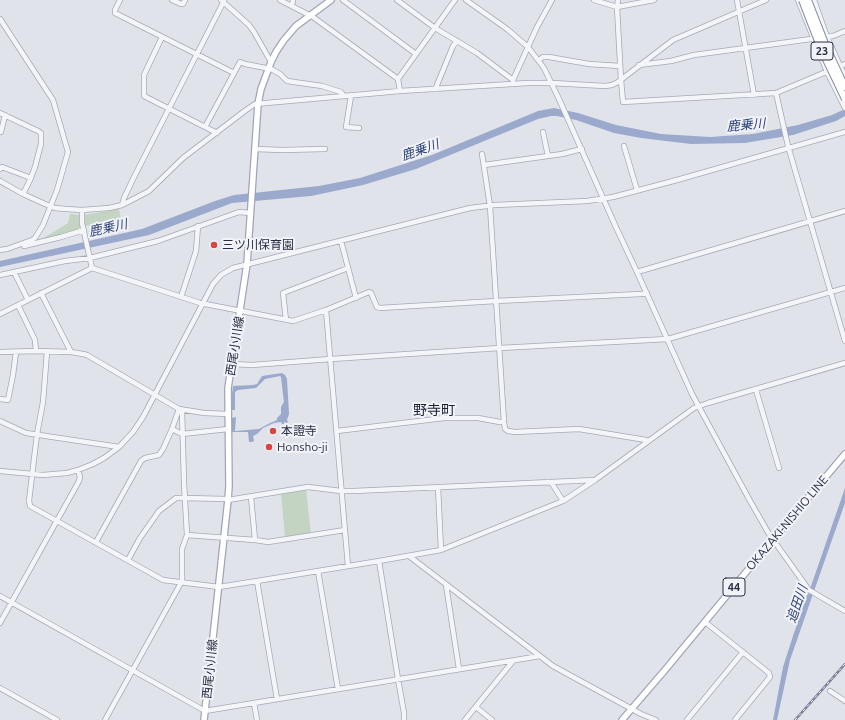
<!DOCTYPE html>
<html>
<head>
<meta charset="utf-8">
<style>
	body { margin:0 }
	canvas { display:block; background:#e1e3eb }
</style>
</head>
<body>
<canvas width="845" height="720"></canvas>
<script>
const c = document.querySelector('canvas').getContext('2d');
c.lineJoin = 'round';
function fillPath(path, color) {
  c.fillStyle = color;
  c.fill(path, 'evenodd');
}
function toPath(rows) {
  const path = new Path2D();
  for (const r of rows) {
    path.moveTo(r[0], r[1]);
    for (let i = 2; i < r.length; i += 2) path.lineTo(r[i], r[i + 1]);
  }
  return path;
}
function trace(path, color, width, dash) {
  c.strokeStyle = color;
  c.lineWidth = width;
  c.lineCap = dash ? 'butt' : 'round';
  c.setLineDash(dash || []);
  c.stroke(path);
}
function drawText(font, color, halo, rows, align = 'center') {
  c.font = font + ' Ubuntu,"Noto Sans JP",sans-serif';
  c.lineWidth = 4;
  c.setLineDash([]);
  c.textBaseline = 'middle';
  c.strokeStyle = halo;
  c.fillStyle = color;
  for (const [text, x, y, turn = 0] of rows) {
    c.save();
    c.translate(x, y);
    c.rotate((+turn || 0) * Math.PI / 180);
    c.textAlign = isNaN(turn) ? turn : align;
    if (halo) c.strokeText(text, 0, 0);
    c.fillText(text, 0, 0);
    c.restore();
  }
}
fillPath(toPath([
	[119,209,121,220,85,226,84,215],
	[70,214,79,215,81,227,79,229,61,236,42,240,42,239,68,223],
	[306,489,311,534,285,538,281,493]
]), '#c3d5c2');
fillPath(toPath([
	[554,108,578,113,616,125,661,134,710,137,753,134,798,125,832,115,845,109,845,116,836,121,793,135,745,143,691,144,641,138,614,133,576,120,557,116,551,116,538,119,416,169,363,185,311,196,232,203,149,235,0,267,0,261,142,229,215,201,234,195,319,186,360,178,432,155,538,111],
	[282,373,285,375,287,379,289,414,287,420,288,422,287,423,284,422,284,424,282,424,281,422,274,423,263,428,257,434,253,436,254,441,252,442,249,442,248,432,232,432,232,418,236,417,235,431,259,429,268,424,277,420,277,418,281,414,281,407,284,402,283,395,281,377,280,376,265,379,256,388,238,390,235,392,235,410,230,410,233,386,253,385,257,384,262,376],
	[845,488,845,503,814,591,810,589],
	[810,592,813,594,790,660,777,720,773,720,783,667,793,636,807,595]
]), '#9ba9cc');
const minor = toPath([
	[120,0,115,10,115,13,117,14,234,73],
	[172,0,181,4,183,4,185,0],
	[221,0,249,25,254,32,271,62],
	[280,0,313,17,398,79],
	[343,0,416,54],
	[397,0,435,28,477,53,513,80],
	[466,0,507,29,528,47,544,68,559,99,615,225,637,272,692,394,749,499,769,534,809,590,845,611],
	[594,0,617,7,654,0],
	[618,0,617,7,621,80,623,102,776,93,845,64],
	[737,0,754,95],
	[798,0,827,72,845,108],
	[814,0,827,37,840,66,845,76],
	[292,6,293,0],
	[0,19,53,100,68,152,57,190,43,225,35,238,32,240,7,249,0,250],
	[162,37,144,75,144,96,217,133],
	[539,60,543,57,549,57,589,64,620,66],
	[639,65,671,61,694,55,833,36,845,31],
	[513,82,513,80,537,27,552,0],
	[436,89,437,85,453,46,457,41],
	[400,91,398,79,455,0],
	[776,93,788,146,845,341],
	[351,96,346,127,359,128],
	[0,113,38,131,41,133,41,144,35,167,30,180,23,194],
	[205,127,240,62,245,64,271,69,280,74,287,81,322,86,341,92,344,96],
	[0,132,1,132,5,115],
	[543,132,548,156],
	[624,146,637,190],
	[255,149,282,150,325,149],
	[482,154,490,206,504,422,505,429,508,431,515,432,579,429,646,440,648,441],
	[484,165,562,154,582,149],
	[0,169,2,167,31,178],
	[0,181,23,194,45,204,55,208,66,209,82,210,109,208,122,205,128,202,149,191,183,158,246,110,255,104,400,91,528,83,552,83,605,86,612,85,618,82,673,40,766,0],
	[122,205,124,198,134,177,224,1],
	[82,210,82,223,92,268],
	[341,241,356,298],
	[24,246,61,237,84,230],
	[14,272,28,300],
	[637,272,845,211],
	[0,275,65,261,90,258,158,241,239,212,251,213],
	[41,293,71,352],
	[181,297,196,251,198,226],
	[18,305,35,340,36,351],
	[326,310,348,566],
	[0,314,92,268,200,303,293,321,326,310,369,292,371,293,377,307,380,308,496,301,641,294,647,293],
	[286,320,283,293,348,268],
	[0,352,36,351,71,352,83,354,87,355,179,409,204,413,228,414],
	[47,352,43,402,37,434,29,501,30,506,163,580,219,587,257,581,379,561,441,550,563,501,595,480,694,408,708,403,845,363],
	[231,364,252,365,331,359,500,348,668,339,845,288],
	[756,390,779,468],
	[0,399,8,400,13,375,16,352],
	[0,421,26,433,119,447],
	[172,429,182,434,228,429],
	[337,431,444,418,478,418,500,422,504,422],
	[0,471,43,475,67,473,78,470,93,464,104,458,119,447,133,432,143,417,213,284,221,275,233,268,470,208,495,205,587,201,613,197,677,180,845,132],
	[551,482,563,501],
	[438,487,441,550],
	[187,535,255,540,251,497],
	[255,540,268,542,345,530],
	[96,542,141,461,145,458,159,455,163,449,172,429,179,409],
	[409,556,553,666,641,714,656,720],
	[128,560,140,538,159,511,176,498,185,498,226,499,228,500,308,487,341,491,354,491,595,480],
	[379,561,398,679,404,713,404,720],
	[318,571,338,689],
	[257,581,277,699],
	[446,585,459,669],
	[0,596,205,711,540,656],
	[705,622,769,673,770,677,735,720],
	[0,623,79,481,80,477,78,470],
	[0,688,57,720],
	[830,691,845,701],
	[254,703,257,720],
	[476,707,492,720],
	[105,720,182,581,182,549,187,535,184,483,182,410],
	[465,720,513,661],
	[687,720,743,652]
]);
const major = toPath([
	[204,720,228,500,229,486,228,388,247,264,258,104,261,89,271,62,276,52,284,40,296,26,331,0],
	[622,720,665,670,790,519,845,454]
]);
trace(minor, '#a6a9b5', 6);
trace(major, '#a0a5b7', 8);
trace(minor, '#f4f5f9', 4.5);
trace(major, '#fff', 5.5);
const rail = toPath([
	[795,720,845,664]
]);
trace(rail, '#7a7f95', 2.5);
trace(rail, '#f1f3f8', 1, [3]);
const highwayBridge = toPath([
	[802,0,821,49,845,99],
	[808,0,826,46,845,87]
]);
trace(highwayBridge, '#888da2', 8, []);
trace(highwayBridge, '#fff', 6);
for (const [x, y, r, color] of [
	[214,245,4,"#d54741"],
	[273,431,4,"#d54741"],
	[269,447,4,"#d54741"]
]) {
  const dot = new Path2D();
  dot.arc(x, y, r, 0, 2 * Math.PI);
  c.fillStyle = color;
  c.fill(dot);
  trace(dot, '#f1f3f8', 1.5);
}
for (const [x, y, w] of [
	[822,51,22],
	[734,587,22]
]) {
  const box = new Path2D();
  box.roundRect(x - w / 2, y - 9, w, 18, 3);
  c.fillStyle = '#f1f3f8';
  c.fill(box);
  trace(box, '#292d43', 1);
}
drawText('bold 11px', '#292d43', null, [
	["23",822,51],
	["44",734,587]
]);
drawText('12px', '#292d43', '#f1f3f8', [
	["三ツ川保育園",222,245],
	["本證寺",281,431],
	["Honsho-ji",277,447]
], 'left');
drawText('12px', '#292d43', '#f1f3f8', [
	["西尾小川線",235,346,-81],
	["OKAZAKI-NISHIO LINE",787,523,-50],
	["西尾小川線",210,669,-84]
]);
drawText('italic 13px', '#30437a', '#f1f3f8', [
	["鹿乗川",746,125,-5],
	["鹿乗川",420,150,-19],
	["鹿乗川",108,228,-12],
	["追田川",797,604,-71]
]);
drawText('14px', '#1b1f34', '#f1f3f8', [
	["野寺町",434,410]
]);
</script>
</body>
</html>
